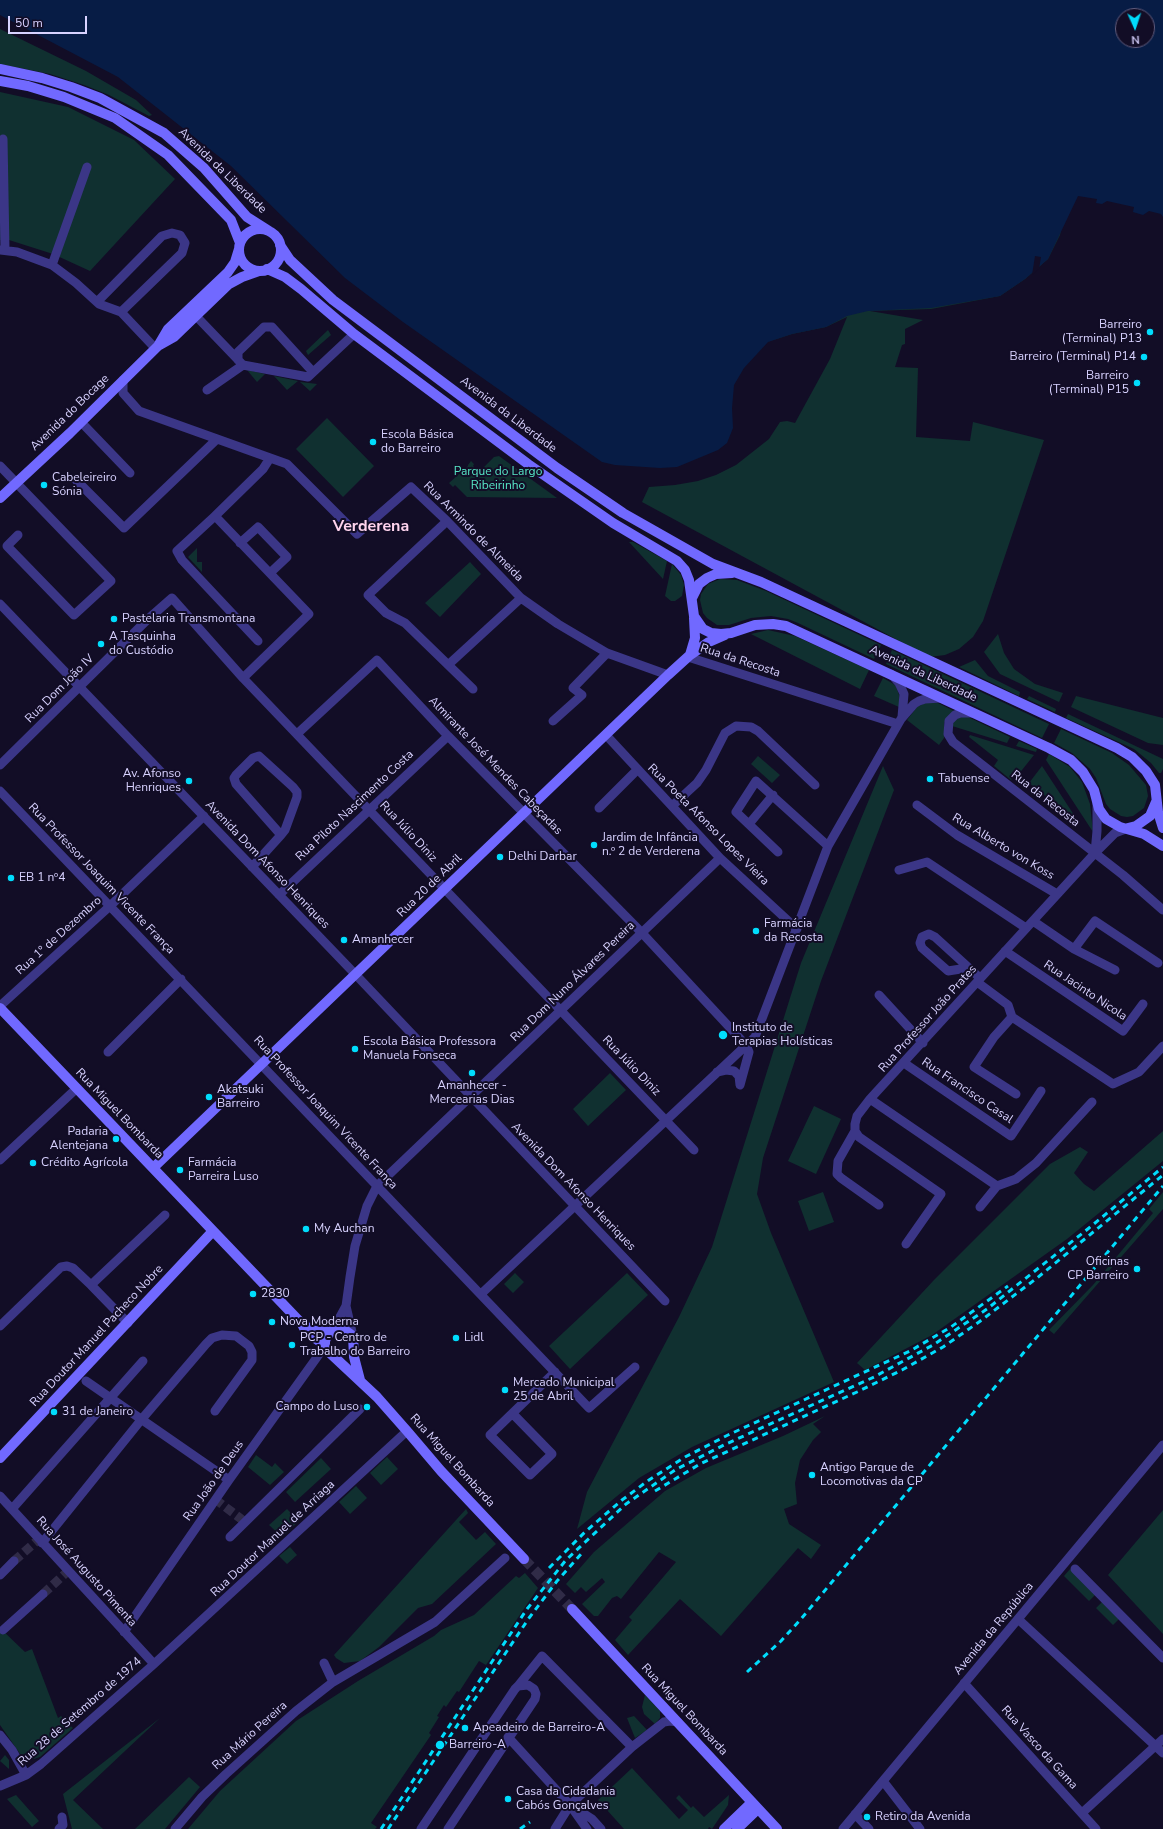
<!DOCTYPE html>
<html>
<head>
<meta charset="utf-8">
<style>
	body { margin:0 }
	#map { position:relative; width:1163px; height:1829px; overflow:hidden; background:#120d26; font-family:"Nunito Sans",sans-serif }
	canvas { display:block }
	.north { position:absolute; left:1115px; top:8px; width:40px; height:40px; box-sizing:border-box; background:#120d26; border:1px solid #615c7d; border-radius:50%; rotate:177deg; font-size:11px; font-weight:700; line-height:16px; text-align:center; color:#d8d2ff }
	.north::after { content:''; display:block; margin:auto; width:14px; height:18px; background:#00ddfd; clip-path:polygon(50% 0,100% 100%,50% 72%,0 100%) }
	.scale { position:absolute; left:8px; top:16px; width:79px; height:18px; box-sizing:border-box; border:2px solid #d8d2ff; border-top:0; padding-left:5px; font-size:12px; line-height:14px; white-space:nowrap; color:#d8d2ff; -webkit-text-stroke:3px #120d26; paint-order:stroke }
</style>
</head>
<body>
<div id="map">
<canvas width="1163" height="1829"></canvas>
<div class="north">N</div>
<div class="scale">50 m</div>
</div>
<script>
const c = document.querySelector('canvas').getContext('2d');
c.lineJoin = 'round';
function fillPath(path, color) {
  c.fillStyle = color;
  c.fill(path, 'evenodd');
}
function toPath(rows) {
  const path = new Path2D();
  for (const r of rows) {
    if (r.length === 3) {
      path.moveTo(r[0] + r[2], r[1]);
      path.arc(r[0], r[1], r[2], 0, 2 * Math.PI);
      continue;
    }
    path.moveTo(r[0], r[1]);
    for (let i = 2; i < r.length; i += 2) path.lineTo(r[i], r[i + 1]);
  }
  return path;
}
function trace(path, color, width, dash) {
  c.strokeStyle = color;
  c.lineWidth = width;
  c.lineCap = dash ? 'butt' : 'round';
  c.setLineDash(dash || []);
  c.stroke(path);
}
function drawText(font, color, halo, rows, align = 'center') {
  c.font = font + ' "Nunito Sans",sans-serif';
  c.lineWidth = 4;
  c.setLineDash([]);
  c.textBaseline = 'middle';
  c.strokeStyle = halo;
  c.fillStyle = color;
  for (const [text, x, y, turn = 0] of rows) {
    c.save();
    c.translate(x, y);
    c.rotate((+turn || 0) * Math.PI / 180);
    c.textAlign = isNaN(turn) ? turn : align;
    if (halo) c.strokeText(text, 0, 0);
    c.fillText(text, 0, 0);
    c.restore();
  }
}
fillPath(toPath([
	[0,29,86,71,136,100,152,115,149,116,109,95,84,85,50,74,0,64],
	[0,92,68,107,134,140,175,179,90,271,53,254,9,240,0,240],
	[1067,202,1060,235,1048,259,1025,279,1000,296,931,309,870,311,923,320,905,329,905,344,902,345,895,367,918,368,916,437,970,441,973,422,1044,440,983,621,973,637,959,649,945,655,929,657,642,502,649,487,675,485,698,481,716,475,736,465,769,439,780,422,787,421,795,423,830,359,847,317,826,327,792,334,767,342],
	[328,330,331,335,308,355,306,351],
	[247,370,265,374,257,382],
	[274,376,298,381,287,390],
	[300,382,309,383,317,384,310,391],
	[327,418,374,466,343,497,296,449],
	[499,456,546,490,557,498,467,497,455,485,453,487,449,483,468,466,468,465,471,461,474,464,473,466,479,472,494,457],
	[629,542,633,542,667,561,663,579],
	[197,548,197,562,202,562,202,572,188,557],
	[470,562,481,574,440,617,425,603],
	[672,564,681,575,684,585,682,596,675,601,671,601,665,596],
	[720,579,737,580,766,591,881,645,874,659,798,623,788,619,771,616,751,618,729,625,717,625,707,618,703,613,700,600,701,594,708,584],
	[768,630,795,636,869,670,860,689,751,634],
	[998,634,1004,653,1014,669,1035,684,1063,693,1059,702,1000,674,984,652],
	[892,650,1049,724,1042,738,886,664],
	[975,660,988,676,1020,692,1019,696,959,667],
	[883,678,892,683,896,686,899,695,899,707,874,696],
	[1029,696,1056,709,1055,712,1027,699],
	[1076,696,1163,718,1163,745,1148,743,1071,707],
	[927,702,938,703,954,711,944,723,944,738,939,745,907,720,917,707],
	[1068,714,1163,759,1163,769,1161,773,1159,773,1151,763,1134,749,1066,718],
	[960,717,968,717,1010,737,1007,743,952,726,954,721],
	[1061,729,1112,753,1129,765,1146,785,1148,796,1144,808,1133,816,1127,817,1121,816,1110,809,1106,804,1096,778,1090,769,1072,753,1054,743],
	[970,735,1034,755,1018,775,1016,774,1011,780,994,766,998,760,969,737],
	[1019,741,1037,749,1036,752,1016,746],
	[1049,754,1070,767,1082,782,1090,804,1093,832,1046,760],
	[758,756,780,775,772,783,751,764],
	[883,766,894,790,821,981,763,1158,757,1194,771,1233,834,1382,692,1447,639,1478,577,1529,587,1492,679,1317,712,1247,801,963],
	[1042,766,1074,815,1072,817,1029,783],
	[610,1073,626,1090,588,1126,573,1109],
	[814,1106,841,1119,816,1174,788,1161],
	[1163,1131,1163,1161,1067,1239,932,1335,865,1370,857,1363,934,1280,1050,1164,1080,1147,1088,1152,1074,1173,1084,1184,1094,1191],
	[823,1192,834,1222,809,1231,798,1201],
	[1163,1192,1163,1209,1054,1334,1049,1330,1093,1285,1153,1213,1149,1209],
	[515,1273,524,1282,513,1293,504,1284],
	[627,1273,648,1295,570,1369,549,1346],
	[825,1416,813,1424,821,1432,813,1440,800,1460,795,1483,797,1504,784,1509,789,1524,821,1545,811,1559,798,1548,721,1636,680,1599,628,1655,615,1640,632,1620,629,1617,631,1615,676,1562,659,1552,621,1599,617,1596,612,1598,598,1616,594,1616,582,1604,605,1582,602,1578,586,1592,581,1587,575,1593,566,1584,594,1552,665,1491,706,1468,783,1436],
	[256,1455,272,1467,275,1463,284,1472,270,1485,248,1467],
	[387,1457,398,1469,381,1485,370,1473],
	[321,1458,331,1469,295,1502,286,1492],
	[356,1486,367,1498,350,1514,339,1502],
	[287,1509,299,1521,282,1537,269,1525],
	[466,1509,468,1513,459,1522,476,1540,485,1532,496,1544,432,1604,418,1608,379,1647,360,1661,344,1663,336,1658,334,1655],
	[1163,1510,1163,1634,1108,1575],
	[290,1547,297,1555,287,1564,279,1556],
	[1070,1569,1096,1594,1089,1601,1064,1576],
	[525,1573,538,1588,486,1665,479,1661,459,1692,457,1691,446,1707,444,1705,437,1716,439,1717,429,1733,431,1735,371,1823,377,1827,375,1829,188,1829,220,1791,296,1721,358,1681,434,1636,441,1630,474,1615,516,1576,519,1578],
	[1102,1602,1119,1619,1113,1625,1096,1608],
	[0,1628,25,1652,32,1649,58,1718,61,1716,73,1728,40,1757,28,1761,23,1758,0,1725],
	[645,1695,660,1711,660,1718,655,1724,644,1714,642,1707],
	[634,1716,647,1730,635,1738,627,1718],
	[160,1718,73,1800,103,1829,72,1829,63,1794],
	[5,1755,9,1760,9,1769,0,1761],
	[632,1768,679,1819,688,1810,676,1798,679,1795,691,1808,693,1806,704,1817,729,1795,728,1805,712,1829,709,1827,708,1829,624,1829,598,1800],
	[189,1777,200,1787,165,1829,135,1829],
	[16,1795,39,1821,32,1827,7,1799]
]), '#103030');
fillPath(toPath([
	[0,0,1163,0,1163,217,1161,214,1149,211,1143,215,1133,212,1134,207,1107,201,1102,204,1096,203,1097,199,1078,196,1048,259,1025,279,1000,296,931,308,868,311,847,316,826,327,792,334,768,342,744,368,734,385,732,408,733,428,727,443,718,450,677,467,660,468,615,465,602,462,403,322,345,278,231,166,118,77,0,15],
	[1123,16,1147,16,1147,40,1123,40]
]), '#071c45');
fillPath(toPath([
	[1035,256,1041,257,1039,269,1032,275]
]), '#120d26');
trace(toPath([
	[215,1499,245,1522],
	[14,1561,39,1539],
	[43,1594,68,1571]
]), '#302b47', 9, [9, 4.5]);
trace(toPath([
	[524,1559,572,1609]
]), '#302b47', 10, [10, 5]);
trace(toPath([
	[3,139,5,250],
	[0,250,17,252,52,265,76,283,99,304,121,312,155,348],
	[52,265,87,167],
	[97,302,162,236,172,233,180,235,185,243,182,253,121,312],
	[196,316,243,365,308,377,354,334],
	[238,360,238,352,264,327,272,327,313,372],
	[123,380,123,393,139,411,287,464,357,534,411,487,447,521,521,598,558,624,607,653,668,675],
	[207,390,243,365],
	[81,422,130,473],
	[0,466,111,581,74,615,7,546,18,535],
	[76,480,124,528,217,439],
	[215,516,263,469,270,458],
	[447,521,368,595,386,613,405,623,473,689],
	[240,543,258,527,287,557,270,573],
	[0,604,356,975,665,1301],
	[688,657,898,724],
	[448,665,521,598],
	[891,674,899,683,904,694,902,717],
	[243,678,309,614,215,516,177,551,182,560,258,641],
	[973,713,960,713,955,715,949,721,948,734,953,742,1123,875,1163,910],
	[553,721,582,695,573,688,607,653],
	[297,734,377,660,448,736,642,933,746,1045,749,1052,740,1085,739,1076,734,1071,726,1070,717,1072],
	[606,735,720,858,797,929],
	[0,765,147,620,172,598,243,678,694,1150],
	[0,791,589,1408,635,1367],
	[917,805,957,835,1057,894],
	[672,806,697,783,706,770,725,733,736,726,751,727,758,731,815,785],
	[599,808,637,770],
	[749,824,773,795],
	[778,852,736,812,756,781,828,846],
	[1095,853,1097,831,1097,804],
	[252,867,281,835,285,830,297,797,297,792,293,787,259,756,253,758,236,775,234,778,236,784,281,835],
	[899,870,927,862,1026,928],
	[279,895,448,736],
	[1033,921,1074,949,1115,970],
	[1074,949,1095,921,1158,963],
	[1005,951,1123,1031,1143,1004],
	[967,968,948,971,922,948,920,943,922,937,929,934,935,937,980,978],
	[977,982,1008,1005,1012,1017],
	[879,995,923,1043],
	[0,1006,110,906,204,816],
	[108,1052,181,979],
	[904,1063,1011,1136,1041,1091],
	[1016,1094,974,1067,994,1037,1012,1017,1113,1084,1139,1072,1163,1046],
	[870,1099,997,1186,980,1207],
	[855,1131,859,1137,941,1194,906,1244],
	[0,1160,77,1088],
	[997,1186,1016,1179,1036,1163,1092,1102],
	[879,1205,841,1178,837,1174,838,1161,855,1131,855,1124,857,1116,870,1099,1095,853,1115,833,1128,828],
	[91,1285,165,1215],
	[481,1294,755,1037,828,846,901,719,914,704,919,701,925,699,941,698],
	[0,1326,61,1267,67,1266,73,1268,91,1285,128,1323],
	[333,1330,346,1306],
	[353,1336,346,1306,350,1277,355,1246,367,1206,377,1186,720,858],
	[86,1381,229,1480],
	[513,1414,552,1454,530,1475,490,1435,555,1372],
	[0,1496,154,1664],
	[12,1509,143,1361],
	[230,1537,360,1409],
	[42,1543,141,1420,206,1344,212,1338,222,1335,236,1336,249,1346,252,1352,252,1360,215,1411],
	[1075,1569,1163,1658],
	[0,1575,14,1561],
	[1018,1619,1163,1753],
	[3,1630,43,1594],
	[124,1632,229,1480,325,1346],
	[333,1682,435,1622,505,1558],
	[964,1683,1096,1829],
	[518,1686,542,1656,632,1747],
	[0,1735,12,1750,26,1775],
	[508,1737,570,1805,587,1829],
	[883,1781,920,1829],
	[0,1786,26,1775,41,1764,154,1664,407,1431],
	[575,1808,592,1819,601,1829],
	[1082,1813,1163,1739],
	[855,1814,869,1829],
	[59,1829,63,1825,62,1817],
	[175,1829,202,1797,226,1774,296,1711,333,1682,324,1663],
	[421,1829,515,1689,518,1686,528,1685,534,1689,536,1694,535,1699,448,1829],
	[555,1829,570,1805,632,1747,664,1722,670,1721,678,1722],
	[843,1829,1163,1445]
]), '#3b3687', 9);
trace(toPath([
	[0,69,42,78,71,87,100,98,164,133,204,168,247,217,269,231],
	[0,81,28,86,64,97,115,118,168,155,231,220,240,243],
	[260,250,21],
	[280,245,290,260,333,300,557,468,623,513,713,564,761,582,1117,748,1132,757,1146,771,1155,785,1158,812,1163,828],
	[267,269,285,277,301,289,354,334,528,464,613,523,677,561,685,570,689,580,694,616,703,629,711,633,721,634,731,633,755,625,773,624,786,626,1049,748,1071,760,1083,772,1094,790,1099,809,1106,819,1120,827,1144,834,1163,846],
	[158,346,174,337,229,284,242,277,259,271],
	[0,498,70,433,158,346,168,329,228,272,235,262,239,249],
	[692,598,699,584,707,578,716,574,732,573],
	[690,655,695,638,694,618],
	[1128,828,1136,826,1150,816,1156,802],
	[0,1008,302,1324,306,1332,325,1345],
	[153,1168,668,675,690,655,709,642,725,635],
	[303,1325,315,1331,329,1332],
	[360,1380,354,1357,353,1336,342,1328,333,1330,327,1336,325,1341,325,1346,330,1353,377,1397,407,1431,441,1471,524,1559],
	[0,1458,213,1231],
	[572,1609,777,1829],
	[724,1829,752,1802],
	[737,1829,758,1809]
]), '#7169ff', 10);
trace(toPath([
	[655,1491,700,1464,857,1392,902,1370,943,1347,979,1322,1037,1278,1163,1175],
	[549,1568,585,1532,622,1500,649,1480,685,1457,728,1435,910,1351,951,1327,1008,1286],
	[747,1672,781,1641,801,1619,1163,1186],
	[381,1829,527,1609,566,1560,626,1504,675,1470,726,1444,874,1377,933,1345,987,1309,1089,1228,1163,1167],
	[388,1829,529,1618,557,1581,582,1553],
	[520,1829,530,1822]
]), '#00ddfd', 3, [6, 5]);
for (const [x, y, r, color] of [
	[1150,332,4,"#00ddfd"],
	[1144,357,4,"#00ddfd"],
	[1137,383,4,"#00ddfd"],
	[373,442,4,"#00ddfd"],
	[44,485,4,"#00ddfd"],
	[114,619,4,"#00ddfd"],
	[101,644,4,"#00ddfd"],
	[930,779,4,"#00ddfd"],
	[189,781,4,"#00ddfd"],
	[594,845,4,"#00ddfd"],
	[500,857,4,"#00ddfd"],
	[11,878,4,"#00ddfd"],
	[756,931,4,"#00ddfd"],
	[344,940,4,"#00ddfd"],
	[723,1035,5,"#00ddfd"],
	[355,1049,4,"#00ddfd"],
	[472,1073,4,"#00ddfd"],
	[209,1097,4,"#00ddfd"],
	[116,1139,4,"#00ddfd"],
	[33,1163,4,"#00ddfd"],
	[180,1170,4,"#00ddfd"],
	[306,1229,4,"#00ddfd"],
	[1137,1269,4,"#00ddfd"],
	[253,1294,4,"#00ddfd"],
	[272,1322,4,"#00ddfd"],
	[456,1338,4,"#00ddfd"],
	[292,1345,4,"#00ddfd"],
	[505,1390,4,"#00ddfd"],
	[367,1407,4,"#00ddfd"],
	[54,1412,4,"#00ddfd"],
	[812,1475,4,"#00ddfd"],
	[465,1728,4,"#00ddfd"],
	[440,1745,5,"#00ddfd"],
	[508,1799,4,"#00ddfd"],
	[867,1817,4,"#00ddfd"]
]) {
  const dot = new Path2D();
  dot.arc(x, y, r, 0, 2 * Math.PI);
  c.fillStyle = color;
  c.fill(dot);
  trace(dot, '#120d26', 1.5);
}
drawText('12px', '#d8d2ff', '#120d26', [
	["Avenida da Liberdade",222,171,44],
	["Avenida do Bocage",70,413,-44],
	["Avenida da Liberdade",508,415,37],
	["Rua Armindo de Almeida",473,532,45],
	["Rua da Recosta",740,661,18],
	["Avenida da Liberdade",923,674,25],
	["Rua Dom João IV",60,689,-45],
	["Almirante José Mendes Cabeçadas",495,766,46],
	["Rua da Recosta",1045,799,38],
	["Rua Piloto Nascimento Costa",355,806,-43],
	["Rua Poeta Afonso Lopes Vieira",708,825,45],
	["Rua Júlio Diniz",408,832,47],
	["Rua Alberto von Koss",1003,847,31],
	["Avenida Dom Afonso Henriques",267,865,46],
	["Rua Professor Joaquim Vicente França",101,879,46],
	["Rua 20 de Abril",430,886,-44],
	["Rua 1º de Dezembro",59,936,-42],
	["Rua Dom Nuno Álvares Pereira",573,982,-44],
	["Rua Jacinto Nicola",1085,991,34],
	["Rua Professor João Prates",928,1019,-48],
	["Rua Júlio Diniz",631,1066,46],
	["Rua Francisco Casal",967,1091,34],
	["Rua Professor Joaquim Vicente França",325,1113,47],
	["Rua Miguel Bombarda",119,1114,46],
	["Avenida Dom Afonso Henriques",573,1187,46],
	["Rua Doutor Manuel Pacheco Nobre",97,1336,-47],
	["Rua Miguel Bombarda",452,1461,48],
	["Rua João de Deus",214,1481,-55],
	["Rua Doutor Manuel de Arriaga",273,1539,-43],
	["Rua José Augusto Pimenta",86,1572,48],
	["Avenida da República",994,1629,-50],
	["Rua Miguel Bombarda",684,1710,47],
	["Rua 28 de Setembro de 1974",80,1712,-41],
	["Rua Mário Pereira",250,1736,-42],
	["Rua Vasco da Gama",1039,1748,48]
]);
drawText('12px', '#d8d2ff', '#120d26', [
	["Barreiro",1142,325,"right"],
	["(Terminal) P13",1142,339,"right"],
	["Barreiro (Terminal) P14",1136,357,"right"],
	["Barreiro",1129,376,"right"],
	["(Terminal) P15",1129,390,"right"],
	["Escola Básica",381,435],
	["do Barreiro",381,449],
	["Cabeleireiro",52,478],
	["Sónia",52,492],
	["Pastelaria Transmontana",122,619],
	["A Tasquinha",109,637],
	["do Custódio",109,651],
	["Av. Afonso",181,774,"right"],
	["Henriques",181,788,"right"],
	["Tabuense",938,779],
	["Jardim de Infância",602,838],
	["n.º 2 de Verderena",602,852],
	["Delhi Darbar",508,857],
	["EB 1 nº4",19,878],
	["Farmácia",764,924],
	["da Recosta",764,938],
	["Amanhecer",352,940],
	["Instituto de",732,1028],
	["Terapias Holísticas",732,1042],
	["Escola Básica Professora",363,1042],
	["Manuela Fonseca",363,1056],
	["Amanhecer -",472,1086,"center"],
	["Mercearias Dias",472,1100,"center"],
	["Akatsuki",217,1090],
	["Barreiro",217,1104],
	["Padaria",108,1132,"right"],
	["Alentejana",108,1146,"right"],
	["Crédito Agrícola",41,1163],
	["Farmácia",188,1163],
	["Parreira Luso",188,1177],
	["My Auchan",314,1229],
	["Oficinas",1129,1262,"right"],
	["CP Barreiro",1129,1276,"right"],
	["2830",261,1294],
	["Nova Moderna",280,1322],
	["PCP - Centro de",300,1338],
	["Trabalho do Barreiro",300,1352],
	["Lidl",464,1338],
	["Mercado Municipal",513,1383],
	["25 de Abril",513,1397],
	["Campo do Luso",359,1407,"right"],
	["31 de Janeiro",62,1412],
	["Antigo Parque de",820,1468],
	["Locomotivas da CP",820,1482],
	["Apeadeiro de Barreiro-A",473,1728],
	["Barreiro-A",449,1745],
	["Casa da Cidadania",516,1792],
	["Cabós Gonçalves",516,1806],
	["Retiro da Avenida",875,1817]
], 'left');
drawText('12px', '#57e6c6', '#120d26', [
	["Parque do Largo",498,472],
	["Ribeirinho",498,486]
]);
drawText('bold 16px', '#ffd4ee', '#120d26', [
	["Verderena",371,527]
]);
</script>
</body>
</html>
